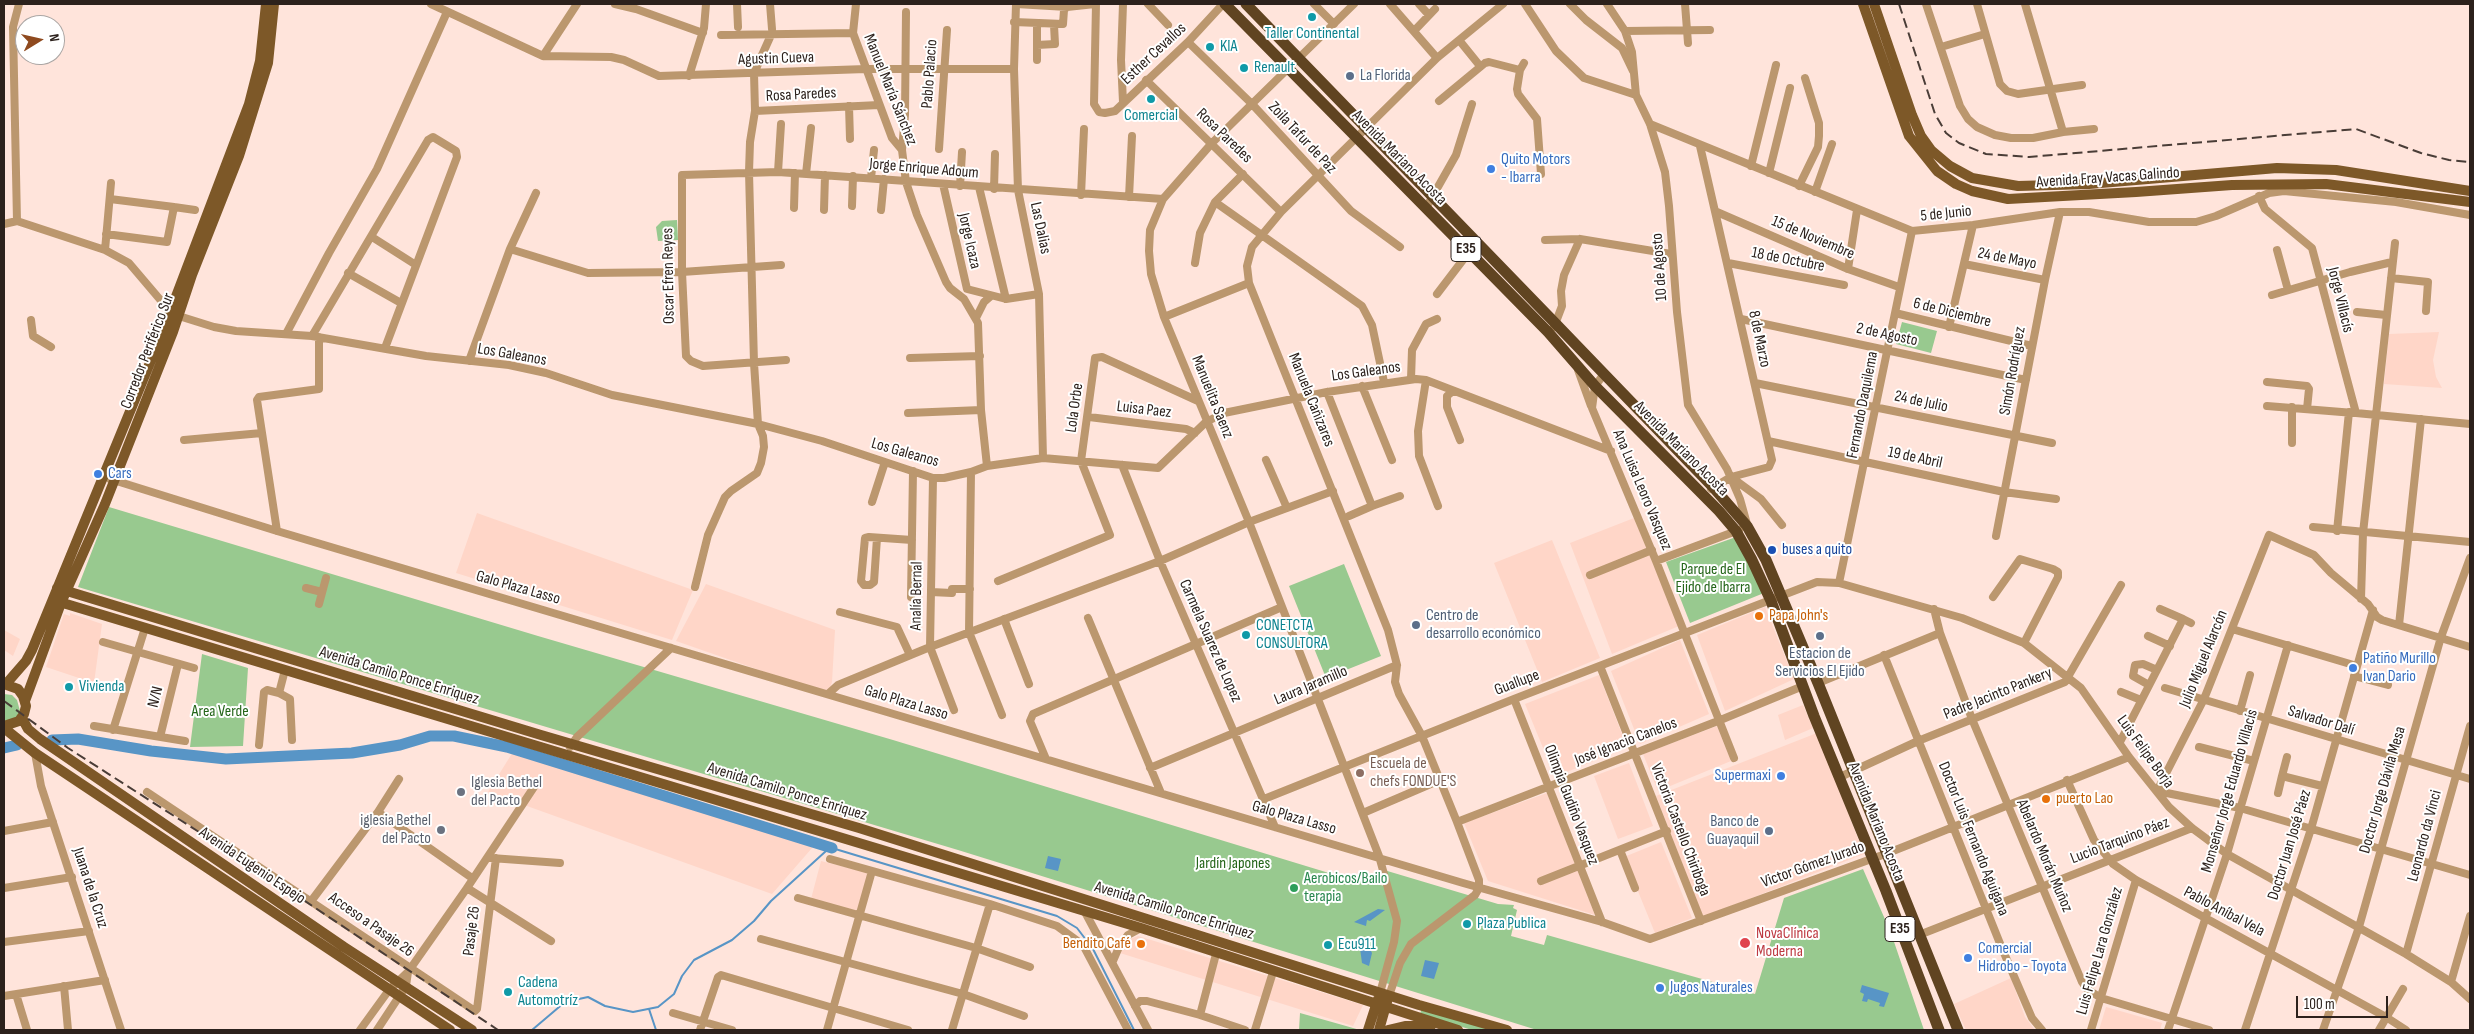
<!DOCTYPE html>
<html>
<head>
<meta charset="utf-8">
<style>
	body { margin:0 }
	#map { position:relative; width:2474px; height:1034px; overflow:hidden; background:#ffe4db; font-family:"Sofia Sans Condensed",sans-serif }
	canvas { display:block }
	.frame { position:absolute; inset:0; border:5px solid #2c211c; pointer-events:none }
	.north { position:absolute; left:15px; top:15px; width:50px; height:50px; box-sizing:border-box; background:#fff; border:1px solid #aba6a4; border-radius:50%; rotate:81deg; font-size:14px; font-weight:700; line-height:20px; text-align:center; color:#2c211c }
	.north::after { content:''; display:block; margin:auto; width:18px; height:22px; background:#8f4a1f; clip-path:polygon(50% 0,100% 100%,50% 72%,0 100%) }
	.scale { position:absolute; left:2296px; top:996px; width:92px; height:22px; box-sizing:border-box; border:2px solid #2c211c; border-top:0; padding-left:6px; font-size:15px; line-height:18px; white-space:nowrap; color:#2c211c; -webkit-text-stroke:4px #fff; paint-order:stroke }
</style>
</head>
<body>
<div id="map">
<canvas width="2474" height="1034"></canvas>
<div class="frame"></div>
<div class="north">N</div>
<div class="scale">100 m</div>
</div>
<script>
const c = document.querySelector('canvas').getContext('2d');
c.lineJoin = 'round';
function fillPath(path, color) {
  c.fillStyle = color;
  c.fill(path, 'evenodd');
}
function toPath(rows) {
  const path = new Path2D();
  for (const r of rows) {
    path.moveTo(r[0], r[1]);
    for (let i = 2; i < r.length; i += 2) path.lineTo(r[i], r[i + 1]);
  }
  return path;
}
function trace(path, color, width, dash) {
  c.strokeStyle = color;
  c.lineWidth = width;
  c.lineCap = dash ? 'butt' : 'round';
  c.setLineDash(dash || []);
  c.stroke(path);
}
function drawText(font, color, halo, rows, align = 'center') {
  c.font = font + ' "Sofia Sans Condensed",sans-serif';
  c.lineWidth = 4;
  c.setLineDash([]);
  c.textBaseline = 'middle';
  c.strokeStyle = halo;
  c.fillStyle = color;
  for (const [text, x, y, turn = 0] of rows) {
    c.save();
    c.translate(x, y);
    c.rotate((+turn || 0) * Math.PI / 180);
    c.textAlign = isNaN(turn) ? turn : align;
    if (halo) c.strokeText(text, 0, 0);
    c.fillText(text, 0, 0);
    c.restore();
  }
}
fillPath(toPath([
	[2439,332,2433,360,2436,377,2442,388,2384,384,2389,334],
	[477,513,693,590,672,640,456,573],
	[1634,518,1679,626,1612,654,1570,543],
	[1552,540,1600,658,1542,682,1494,563],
	[706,584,835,630,832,682,828,694,676,641],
	[1765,607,1794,679,1725,711,1697,635],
	[70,613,102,624,94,683,46,667,64,614,70,616],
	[4,630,20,639,13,656,4,650],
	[1680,640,1709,714,1640,744,1611,671],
	[1599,675,1627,747,1555,777,1525,704],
	[1803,705,1813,728,1785,740,1778,715],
	[1717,726,1731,761,1658,791,1643,754],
	[1817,733,1864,854,1703,917,1656,796],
	[516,747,819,840,772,894,488,792],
	[1629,763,1653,826,1618,839,1594,776],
	[1547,793,1595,915,1488,881,1464,823],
	[1661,842,1692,918,1655,933,1624,857],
	[821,861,869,873,859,912,811,899],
	[1138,936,1363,1005,1353,1026,1120,953,1128,940],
	[2011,978,2025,1017,2035,1030,1966,1030,1954,1004],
	[2106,1007,2162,1023,2160,1030,2099,1030]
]), '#ffd6c8');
fillPath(toPath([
	[677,220,678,240,658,241,656,227,662,221],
	[1902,322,1937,331,1931,353,1896,344],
	[109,507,538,636,893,740,1342,877,1390,887,1384,870,1498,904,1514,905,1513,908,1517,910,1511,936,1544,945,1547,935,1755,994,1784,898,1863,869,1891,933,1924,1030,1537,1030,958,850,78,587],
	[1736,537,1764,593,1690,623,1666,562],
	[1344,564,1381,656,1326,678,1289,586],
	[202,654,248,668,243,746,190,747],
	[4,694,12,695,17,700,20,711,16,719,4,722],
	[1422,1008,1493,1030,1472,1030,1420,1014],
	[1300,1013,1339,1024,1360,1030,1299,1030]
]), '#98c98f');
fillPath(toPath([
	[1048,856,1061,859,1058,871,1045,868],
	[1378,909,1385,910,1370,921,1367,920,1366,926,1354,922],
	[1359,941,1367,943,1372,953,1369,966,1362,963],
	[1425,960,1439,963,1434,979,1421,976],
	[1862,985,1889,993,1884,1007,1879,1006,1880,1003,1868,999,1867,1002,1862,1001,1864,994,1860,992]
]), '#5895c6');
trace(toPath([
	[649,1009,656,1030],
	[532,1030,565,1002,588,997,605,1006,633,1012,658,1007,674,994,682,976,694,960,732,940,754,921,771,901,826,851,832,848,1057,916,1077,928,1093,949,1134,1030]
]), '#5895c6', 2);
trace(toPath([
	[52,740,78,739,151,751,226,759,352,753,400,745,430,736,454,736,507,747,832,848],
	[4,748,17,745]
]), '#5895c6', 11);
trace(toPath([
	[431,4,543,56,611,57,624,60,659,76,866,69,1014,69],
	[615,4,636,9,703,33],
	[737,4,738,27],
	[770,4,772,29],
	[856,4,853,33,892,138,902,150,906,182,917,215,946,282,950,288,964,299,978,323,981,410,987,466],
	[1016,4,1014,69,1018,190,1039,294,1043,458],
	[1016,4,1067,7,1095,4],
	[1096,4,1094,104,1099,112,1105,113,1115,111,1188,42,1223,4],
	[1148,4,1168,25],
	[1314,4,1334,24],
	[1354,4,1212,143,1163,199,1150,230,1149,251,1151,274,1164,317,1249,522,1379,856,1397,921,1394,942,1380,993],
	[1390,4,1437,58],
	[1419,4,1429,15],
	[1525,4,1556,51,1584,78,1636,95],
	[1570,4,1586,20,1622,48,1633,71],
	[1607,4,1625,31,1632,52,1636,95,1650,124,1665,172,1669,206,1677,312,1688,405,1727,469,1740,499,1747,524],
	[1685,4,1688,43],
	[1926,4,1960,106,1968,119,1977,127,1995,135,2011,138,2033,138,2063,132,2094,129],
	[1977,4,2000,84,2007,91,2018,94,2082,85],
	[2025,4,2063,132],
	[1014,22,1063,24,1064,10,1067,7],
	[1037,24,1037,60],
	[1414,31,1435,9],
	[1625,31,1710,30],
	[721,35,853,33],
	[1459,40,1480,66],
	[1188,42,1252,104,1351,211,1400,247],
	[1037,45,1055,44,1054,25],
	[1941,47,1985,34],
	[543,56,577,4],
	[1524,63,1520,70,1517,89,1518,94,1537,119,1541,174],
	[689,76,704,28,706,4],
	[1146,80,1281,212],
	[1439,101,1485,63,1489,62,1520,70],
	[1123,102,1121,60,1123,4],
	[849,106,850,139],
	[755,111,879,105],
	[1650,124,1912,231,1973,225,2060,212,2089,212,2149,222,2196,222,2216,216,2269,193,2284,191,2396,202,2470,215],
	[1700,146,1772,460,1769,467,1731,477,1711,489],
	[939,149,947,30],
	[902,150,905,115,906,12],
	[1751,166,1776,65],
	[778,172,781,124],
	[1769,173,1790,88],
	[806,174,811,128],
	[871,178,874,150],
	[943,184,967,289,1006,299,1039,294],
	[960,186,962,152],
	[1799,186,1818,147,1819,136,1819,123,1805,78],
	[979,187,1006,299],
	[994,189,995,154],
	[1815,192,1832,144],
	[1081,195,1084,129],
	[2259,196,2265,209,2312,248,2356,413,2470,424],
	[1129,197,1132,136],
	[1215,202,1362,306,1372,325,1384,382],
	[852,206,853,176],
	[174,207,195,210],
	[794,208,795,173],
	[1426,208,1456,155,1472,104],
	[824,210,825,175],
	[881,210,884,179],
	[1717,212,1848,269,1899,287],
	[17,221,13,27,19,4],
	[4,224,17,221,105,250,129,263,163,303,182,317,214,327,236,331,312,336,426,356,509,365,546,373,612,395,758,424,822,441,933,478,944,478,971,472,987,466,1043,458,1158,468,1206,422,1224,413,1327,392,1416,379,1426,380,1611,451],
	[106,234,167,242,174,207,110,199],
	[372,237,416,265],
	[1545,240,1580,239,1671,254],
	[510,249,588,273,682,272,781,265],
	[105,250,111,183],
	[2277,250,2288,290],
	[1195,263,1200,233,1215,202,1243,174],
	[1728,263,1844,285],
	[1964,264,2045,280],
	[1848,269,1857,210],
	[348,273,401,303],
	[2391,278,2428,282,2426,311],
	[1437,294,1469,252],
	[2272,295,2350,272,2392,262],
	[2357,312,2386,315],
	[1895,313,2032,346],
	[1164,317,1249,283],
	[976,318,984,302,991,296],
	[1741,319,2026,380],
	[31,320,33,336,51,347],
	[1554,327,1562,306,1561,291,1564,275,1580,239],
	[1949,327,1973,225],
	[286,334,329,253,377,169,447,12],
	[312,336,428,140,433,137,456,151,457,157,385,348],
	[910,358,980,356],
	[786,360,703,366,691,361,686,356,682,272,682,175,778,172,1163,199],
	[469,361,510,249,536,193],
	[1578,370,1591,406],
	[1604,374,1595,386,1592,408,1656,561,1734,758],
	[1411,379,1412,350,1426,324,1437,319],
	[1426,380,1418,431,1419,456,1438,506],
	[2267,382,2307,386,2309,389,2307,409],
	[1755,383,2052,443],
	[1362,386,1392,460],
	[1453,391,1447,396,1447,407,1460,440],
	[1327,392,1372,506,1349,516],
	[2267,406,2354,413],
	[2292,407,2292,443],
	[908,413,981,410],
	[1089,417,1186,429,1195,433],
	[184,440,262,433],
	[1768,441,2004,492,2056,499],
	[1266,460,1287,508],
	[1122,465,1160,561,1275,827],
	[971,472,969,632,1002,715],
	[1731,477,1761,499,1782,525],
	[933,478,930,647,954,710],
	[110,479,277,531,1463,883,1602,922,1650,939,1888,853,2129,757],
	[872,502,885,462],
	[1372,506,1400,496],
	[2313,527,2470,542],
	[277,531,257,400,259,397,319,389,319,337],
	[2337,531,2349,412],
	[1996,536,2045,280,2060,212],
	[877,538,874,582,870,585,864,585,861,581,865,538,869,537,912,540],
	[1656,561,1739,530],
	[1590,575,1652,550],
	[998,581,1110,535,1081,461,1095,358,1102,357,1198,401],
	[1839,583,1912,231],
	[695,587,708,535,725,497,731,491,757,473,761,463,764,447,763,436,758,424,754,363,749,172,750,142,755,111,754,73,771,35],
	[306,588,322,592],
	[931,592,952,593,952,589,970,589],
	[911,597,913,471],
	[1993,597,2020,559,2053,569,2058,572,2058,577,2024,643],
	[2361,599,2363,533,2395,243],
	[319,604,326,578],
	[1934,609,1940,633,1972,719,2082,982,2087,989,2101,998,2209,1030],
	[2160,609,2183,619],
	[840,612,897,627,910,655],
	[1088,618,1161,793],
	[1004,619,1029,684],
	[2399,625,2421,419],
	[2232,629,2357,666],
	[2148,636,2170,646],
	[103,642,194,668],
	[2470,647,2382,620,2377,617,2368,604,2331,573,2314,555,2269,535,2204,699,2157,791,2240,808,2470,875],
	[1884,655,2001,946,2032,1018,2042,1030],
	[1600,666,1701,921],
	[285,670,279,693,290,699,292,740],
	[2157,670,2183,619,2191,623],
	[2354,676,2388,685],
	[1818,683,1940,633],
	[2165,688,2470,779],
	[2121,692,2141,700],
	[828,694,838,685,930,647,1160,561,1249,522,1333,491],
	[1514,699,1602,922],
	[2240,711,2250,675],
	[94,726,185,741],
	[113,730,145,628],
	[160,737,178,664],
	[2120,742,2157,670,2143,664,2135,665,2133,676,2149,685],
	[259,745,264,692,267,690,279,693],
	[570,747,577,737,671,648],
	[2199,747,2254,761],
	[35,753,41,786,121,1030],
	[2287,757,2282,776,2322,786],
	[1046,759,1030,721,1033,714,1282,607],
	[1150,768,1397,665],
	[1840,777,1918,741,2065,682,2121,585],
	[399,779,378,812,472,878],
	[2067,780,2094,840,2113,864,2136,880,2386,1017,2406,1030],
	[147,792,475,1011,477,1009,496,858],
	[2278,793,2282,776],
	[1264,799,1514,699,1817,582,1839,583,1962,618,2024,643,2081,688,2129,757,2169,807,2192,828,2227,854,2406,954,2451,982,2470,999],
	[1363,813,1440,780],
	[1457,822,1718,721,1803,686],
	[4,831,53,822],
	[1620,850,1635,888],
	[491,858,560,863],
	[830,859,990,904,1057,926,1083,945,1128,1030],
	[1541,881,1667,831],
	[4,888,72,877],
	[467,888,551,941],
	[1479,888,1479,880,1457,822,1422,736,1399,694,1395,682,1397,665,1388,630,1249,283,1247,266,1252,247,1281,212,1437,58,1503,4],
	[798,898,976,948,1030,967],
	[312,900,378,812],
	[1085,912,1148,1030],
	[1919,935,2192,828],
	[761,939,963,994,1024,1016],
	[4,942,89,931],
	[2406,954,2470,726],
	[1113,961,1119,947,1128,935,1141,928],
	[2451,982,2470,916],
	[64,986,68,1030],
	[16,994,27,1030],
	[4,996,105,980],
	[1389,996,1400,963,1411,944,1475,895,1479,888],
	[1135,1006,1140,1001,1147,1001,1200,1015,1245,1030],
	[673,1013,732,1030],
	[1200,1015,1216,954],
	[360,1030,389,990,408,972,467,888,536,784],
	[377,1030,406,986,408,972],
	[700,1030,718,977,721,975,908,1030],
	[827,1030,872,871],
	[952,1030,990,904],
	[1255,1030,1273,972],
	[2091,1030,2136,880],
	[2168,1030,2227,854,2288,645],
	[2245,1030,2311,829,2373,610],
	[2323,1030,2359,927,2441,637,2470,558],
	[2379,1030,2403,989]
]), '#bb976e', 8);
trace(toPath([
	[1863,4,1909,136,1937,171,1956,184,1972,191,2008,199,2136,192,2232,185,2326,184,2470,202],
	[1874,4,1912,115,1921,136,1931,150,1950,166,1972,178,2018,186,2089,184,2277,168,2336,170,2470,191],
	[57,588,541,735,859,828,1419,1005,1507,1030],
	[53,600,1141,928,1458,1030],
	[4,684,18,689,23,696,26,706,24,714,19,721,4,726],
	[6,684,26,661,32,650,161,336,249,104,260,61,266,4],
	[25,701,61,603,105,504,173,332,192,275,239,156,268,63,274,4],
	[22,718,28,729,40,739,344,947,472,1030],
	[4,728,35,753,450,1030],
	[1368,1030,1378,999],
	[1379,1030,1387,1002],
	[1388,1030,1405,1026,1431,1026]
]), '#7d5828', 10);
trace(toPath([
	[1225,4,1548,332,1595,386,1719,511,1736,531,1752,560,1771,601,1814,716,1886,891,1939,1030],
	[1246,4,1556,324,1713,487,1747,526,1766,560,1818,683,1958,1030]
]), '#604421', 11);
trace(toPath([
	[1899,4,1935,114,1946,133,1959,143,1986,154,2029,157,2356,129,2421,153,2449,160,2470,162],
	[4,701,68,748,263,873,498,1030]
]), '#4a3d37', 2, [10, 5]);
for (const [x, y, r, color] of [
	[1312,17,5,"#0f9aa8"],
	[1210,47,5,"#0f9aa8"],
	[1244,68,5,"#0f9aa8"],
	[1350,76,5,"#5c6f8a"],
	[1151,99,5,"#0f9aa8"],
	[1491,169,5,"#3f7fe0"],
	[98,474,5,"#3f7fe0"],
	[1772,550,5,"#1a4fb4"],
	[1759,616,5,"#e8710a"],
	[1416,625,5,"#5c6f8a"],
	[1246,635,5,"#0f9aa8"],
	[1820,636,5,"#5c6f8a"],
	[2353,668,5,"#3f7fe0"],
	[69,687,5,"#0f9aa8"],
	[1360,773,5,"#8d6e63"],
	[1781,776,5,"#3f7fe0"],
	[461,792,5,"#6b7280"],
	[2046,799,5,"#e8710a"],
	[441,830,5,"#6b7280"],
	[1769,831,5,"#5c6f8a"],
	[1294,888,5,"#2e9e5b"],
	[1467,924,5,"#0f9aa8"],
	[1745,943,6,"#e0444e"],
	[1141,944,5,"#e8710a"],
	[1328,945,5,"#0f9aa8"],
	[1968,958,5,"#3f7fe0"],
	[1660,988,5,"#3f7fe0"],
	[508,992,5,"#0f9aa8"]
]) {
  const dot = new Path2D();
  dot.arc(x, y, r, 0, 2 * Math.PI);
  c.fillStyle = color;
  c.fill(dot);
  trace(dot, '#fff', 2);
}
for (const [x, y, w] of [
	[1466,249,30],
	[1900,929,30]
]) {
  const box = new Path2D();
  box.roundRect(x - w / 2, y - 12.5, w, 25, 4);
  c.fillStyle = '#fff';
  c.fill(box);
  trace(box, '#2c211c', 1);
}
drawText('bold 15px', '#2c211c', null, [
	["E35",1466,249],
	["E35",1900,929]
]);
drawText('16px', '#0d838f', '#fff', [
	["Taller Continental",1312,34,"center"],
	["KIA",1220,47],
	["Renault",1254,68],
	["Comercial",1151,116,"center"],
	["CONETCTA",1256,626],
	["CONSULTORA",1256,644],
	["Vivienda",79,687],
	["Plaza Publica",1477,924],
	["Ecu911",1338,945],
	["Cadena",518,983],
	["Automotríz",518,1001]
], 'left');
drawText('16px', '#2c211c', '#fff', [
	["Esther Cevallos",1154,54,-43],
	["Agustin Cueva",776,59,-2],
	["Pablo Palacio",930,74,-86],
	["Manuel María Sánchez",890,90,68],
	["Rosa Paredes",801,95,-3],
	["Rosa Paredes",1224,136,44],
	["Zoila Tafur de Paz",1302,138,47],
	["Avenida Mariano Acosta",1399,158,45],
	["Jorge Enrique Adoum",924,169,5],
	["Avenida Fray Vacas Galindo",2108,178,-4],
	["5 de Junio",1946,214,-6],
	["Las Dalias",1040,228,78],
	["15 de Noviembre",1813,238,23],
	["Jorge Icaza",969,241,77],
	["24 de Mayo",2007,259,11],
	["18 de Octubre",1788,260,11],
	["10 de Agosto",1660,267,-94],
	["Oscar Efren Reyes",669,276,-91],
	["Jorge Villacís",2340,300,76],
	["6 de Diciembre",1952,313,14],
	["2 de Agosto",1887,335,12],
	["8 de Marzo",1759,339,78],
	["Corredor Periférico Sur",148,351,-69],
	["Los Galeanos",512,355,10],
	["Simón Rodríguez",2013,371,-80],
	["Los Galeanos",1366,372,-8],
	["Manuelita Saenz",1212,397,68],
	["Manuela Cañizares",1311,400,68],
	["24 de Julio",1921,402,12],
	["Fernando Daquilema",1863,405,-79],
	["Lola Orbe",1075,408,-82],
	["Luisa Paez",1144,410,7],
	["Avenida Mariano Acosta",1681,449,45],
	["Los Galeanos",905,453,16],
	["19 de Abril",1915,458,12],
	["Ana Luisa Leoro Vasquez",1642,490,67],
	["Galo Plaza Lasso",518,588,16],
	["Analía Bernal",917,596,-89],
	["Carmela Suarez de Lopez",1210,641,66],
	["Julio Miguel Alarcón",2204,659,-68],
	["Avenida Camilo Ponce Enriquez",399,676,17],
	["Guallupe",1517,683,-21],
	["Laura Jaramillo",1311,686,-23],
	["Padre Jacinto Pankery",1998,694,-22],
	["N/N",156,697,-76],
	["Galo Plaza Lasso",906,703,17],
	["Salvador Dalí",2321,721,17],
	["José Ignacio Canelos",1626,742,-21],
	["Luis Felipe Borja",2145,752,54],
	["Doctor Jorge Dávila Mesa",2383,790,-74],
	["Monseñor Jorge Eduardo Villacís",2230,791,-74],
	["Avenida Camilo Ponce Enriquez",787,792,17],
	["Olimpia Gudiño Vasquez",1571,805,69],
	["Galo Plaza Lasso",1294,818,16],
	["Avenida Mariano Acosta",1876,822,68],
	["Victoria Castello Chiriboga",1680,830,69],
	["Leonardo da Vinci",2425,836,-75],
	["Doctor Luis Fernando Aguigana",1973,839,68],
	["Lucio Tarquino Páez",2120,841,-21],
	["Doctor Juan José Páez",2290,845,-73],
	["Abelardo Morán Muñoz",2044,856,67],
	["Victor Gómez Jurado",1813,865,-20],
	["Avenida Eugenio Espejo",252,866,34],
	["Juana de la Cruz",90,888,72],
	["Avenida Camilo Ponce Enriquez",1174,911,17],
	["Pablo Aníbal Vela",2224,912,28],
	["Acceso a Pasaje 26",371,925,35],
	["Pasaje 26",472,931,-83],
	["Luis Felipe Lara González",2100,951,-74]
]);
drawText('16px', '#4e5e75', '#fff', [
	["La Florida",1360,76],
	["Centro de",1426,616],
	["desarrollo económico",1426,634],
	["Estacion de",1820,654,"center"],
	["Servicios El Ejido",1820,672,"center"],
	["Banco de",1759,822,"right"],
	["Guayaquil",1759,840,"right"]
], 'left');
drawText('16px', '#366cbe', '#fff', [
	["Quito Motors",1501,160],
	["- Ibarra",1501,178],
	["Cars",108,474],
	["Patiño Murillo",2363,659],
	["Ivan Dario",2363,677],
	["Supermaxi",1771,776,"right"],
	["Comercial",1978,949],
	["Hidrobo - Toyota",1978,967],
	["Jugos Naturales",1670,988]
], 'left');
drawText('16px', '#164399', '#fff', [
	["buses a quito",1782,550]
], 'left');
drawText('16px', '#246519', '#fff', [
	["Parque de El",1713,570],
	["Ejido de Ibarra",1713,588],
	["Area Verde",220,712],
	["Jardín Japones",1233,864]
]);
drawText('16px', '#c56008', '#fff', [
	["Papa John's",1769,616],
	["puerto Lao",2056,799],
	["Bendito Café",1131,944,"right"]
], 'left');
drawText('16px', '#785e54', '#fff', [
	["Escuela de",1370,764],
	["chefs FONDUE'S",1370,782]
], 'left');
drawText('16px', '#5b616d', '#fff', [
	["Iglesia Bethel",471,783],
	["del Pacto",471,801],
	["iglesia Bethel",431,821,"right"],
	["del Pacto",431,839,"right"]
], 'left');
drawText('16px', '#27864d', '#fff', [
	["Aerobicos/Bailo",1304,879],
	["terapia",1304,897]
], 'left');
drawText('16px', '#be3a42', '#fff', [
	["NovaClínica",1756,934],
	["Moderna",1756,952]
], 'left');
</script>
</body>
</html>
